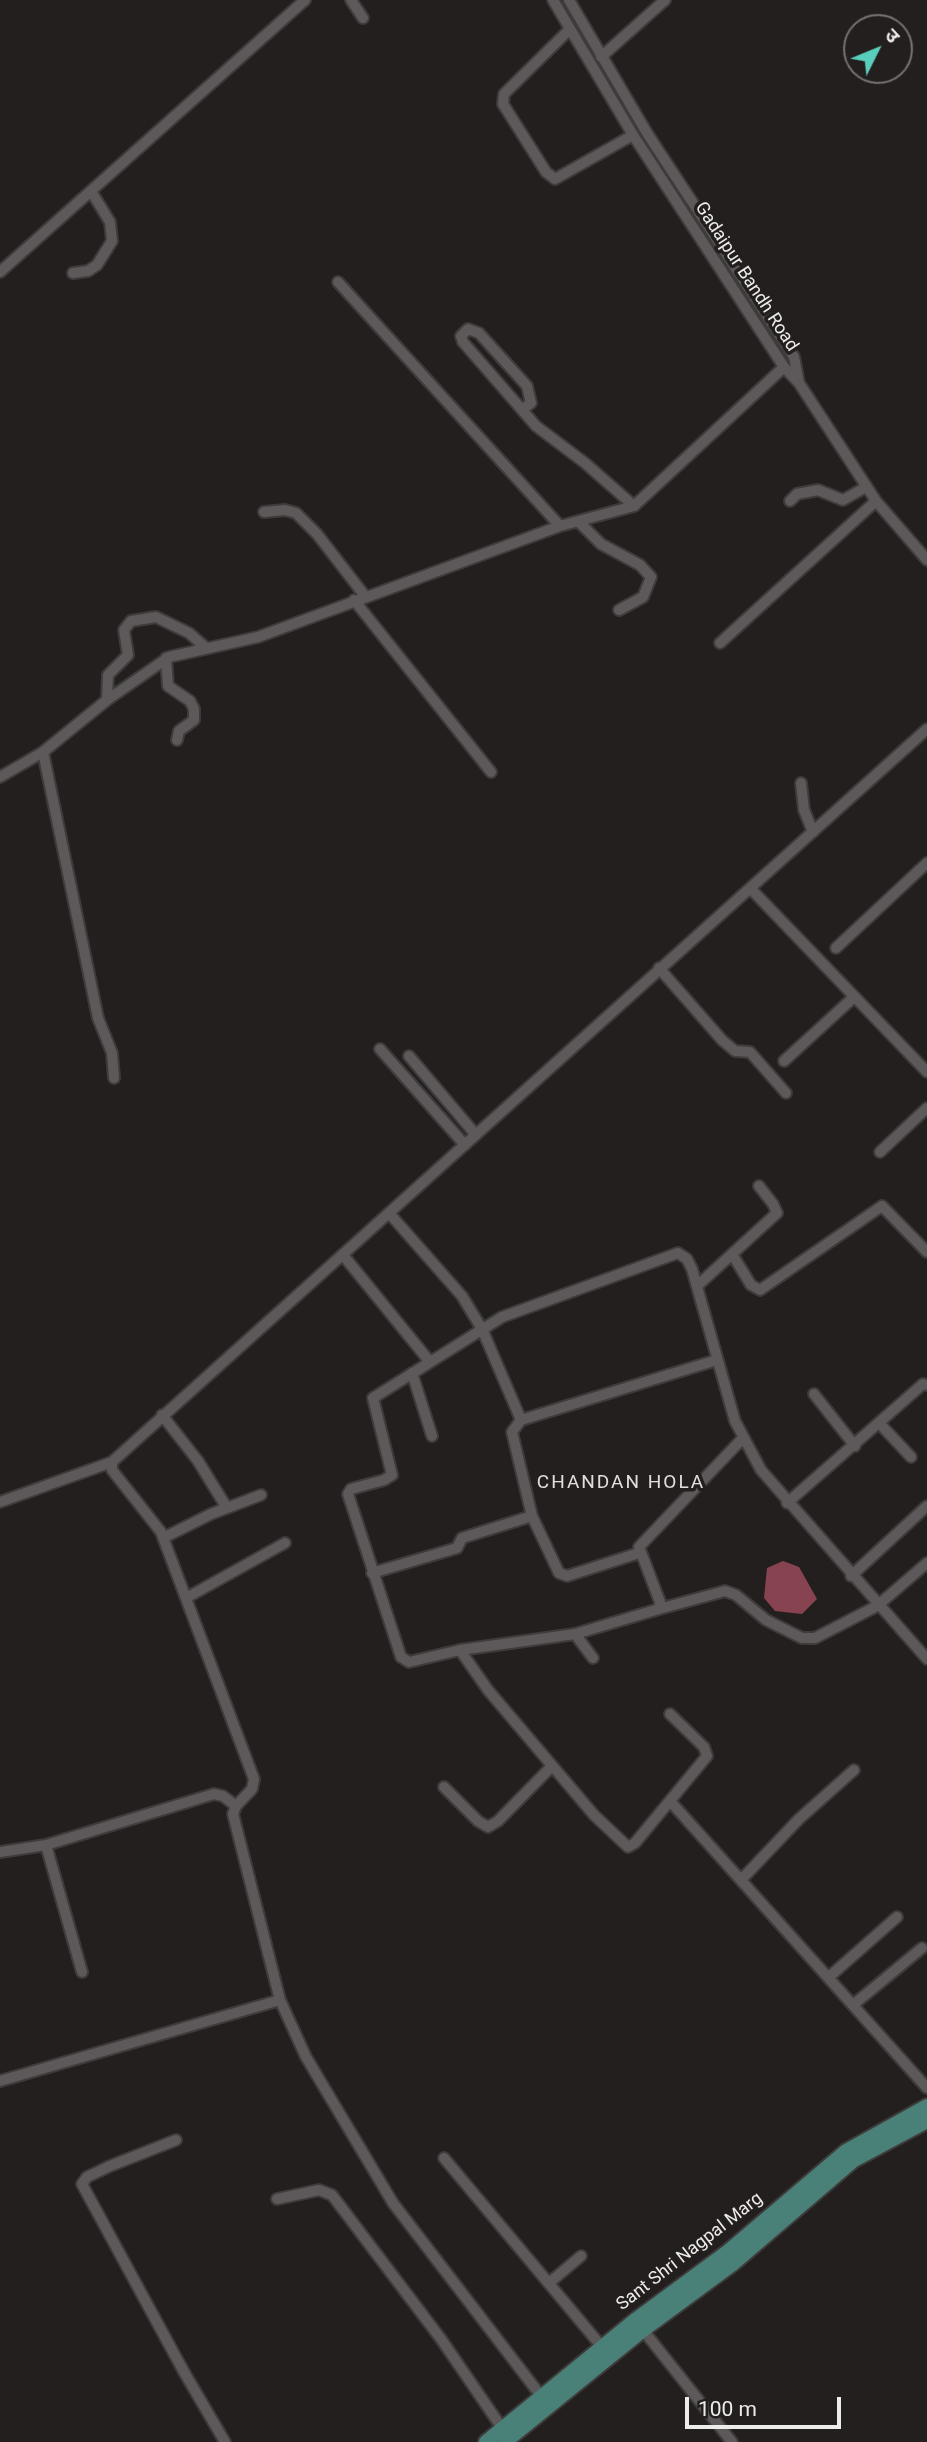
<!DOCTYPE html>
<html>
<head>
<meta charset="utf-8">
<style>
	body { margin:0 }
	#map { position:relative; width:927px; height:2442px; overflow:hidden; background:#231f1f; font-family:Roboto,"Noto Sans Devanagari",sans-serif }
	canvas { display:block }
	.north { position:absolute; left:843px; top:14px; width:70px; height:70px; box-sizing:border-box; background:#231f1f; border:2px solid #747171; border-radius:50%; rotate:47deg; font-size:19px; font-weight:700; line-height:28px; text-align:center; color:#eeebeb }
	.north::after { content:''; display:block; margin:auto; width:24px; height:32px; background:#5acebd; clip-path:polygon(50% 0,100% 100%,50% 72%,0 100%) }
	.scale { position:absolute; left:685px; top:2397px; width:156px; height:32px; box-sizing:border-box; border:4px solid #eeebeb; border-top:0; padding-left:9px; font-size:21px; line-height:24px; white-space:nowrap; color:#eeebeb; -webkit-text-stroke:5px #231f1f; paint-order:stroke }
</style>
</head>
<body>
<div id="map">
<canvas width="927" height="2442"></canvas>
<div class="north">उ</div>
<div class="scale">100 m</div>
</div>
<script>
const c = document.querySelector('canvas').getContext('2d');
c.lineJoin = 'round';
function fillPath(path, color) {
  c.fillStyle = color;
  c.fill(path, 'evenodd');
}
function toPath(rows) {
  const path = new Path2D();
  for (const r of rows) {
    path.moveTo(r[0], r[1]);
    for (let i = 2; i < r.length; i += 2) path.lineTo(r[i], r[i + 1]);
  }
  return path;
}
function trace(path, color, width, dash) {
  c.strokeStyle = color;
  c.lineWidth = width;
  c.lineCap = dash ? 'butt' : 'round';
  c.setLineDash(dash || []);
  c.stroke(path);
}
function drawText(font, color, halo, rows, align = 'center') {
  c.font = font + ' Roboto,sans-serif';
  c.lineWidth = 7;
  c.setLineDash([]);
  c.textBaseline = 'middle';
  c.strokeStyle = halo;
  c.fillStyle = color;
  for (const [text, x, y, turn = 0] of rows) {
    c.save();
    c.translate(x, y);
    c.rotate((+turn || 0) * Math.PI / 180);
    c.textAlign = isNaN(turn) ? turn : align;
    if (halo) c.strokeText(text, 0, 0);
    c.fillText(text, 0, 0);
    c.restore();
  }
}
fillPath(toPath([
	[783,1561,799,1567,817,1599,802,1614,775,1611,764,1598,767,1568]
]), '#884350');
const minor = toPath([
	[351,0,363,18],
	[553,0,633,135,784,367,799,383,876,501,927,560],
	[569,0,647,133,794,357,799,383],
	[570,29,504,94,503,104,546,172,555,179,633,135],
	[601,57,665,0],
	[0,272,305,0],
	[73,273,88,271,97,265,112,241,110,222,91,191],
	[338,282,560,526],
	[523,409,531,403,527,386,479,333,468,329,461,336,463,342,536,426,585,463,634,506],
	[790,501,797,494,818,490,843,500,866,487],
	[264,512,285,510,296,513,317,534,365,596],
	[579,522,601,544,640,565,651,577,643,597,619,610],
	[354,600,491,772],
	[720,643,876,501],
	[166,658,168,686,190,701,194,709,194,720,179,731,177,740],
	[107,700,108,675,128,655,124,630,131,621,156,617,189,633,205,647],
	[43,752,98,1018,112,1053,114,1078],
	[0,777,43,752,107,700,169,657,258,637,560,526,634,506,784,367],
	[801,783,804,810,813,832],
	[750,888,927,1072],
	[836,948,927,863],
	[659,968,722,1040,735,1051,750,1052,786,1093],
	[380,1049,465,1145],
	[409,1056,476,1135],
	[784,1061,854,997],
	[880,1152,927,1108],
	[389,1213,462,1296,482,1329,521,1420],
	[732,1254,751,1285,760,1290,882,1206,927,1252],
	[343,1255,430,1362],
	[697,1286,777,1213,773,1204,759,1186],
	[412,1373,432,1436],
	[814,1394,855,1446],
	[162,1415,198,1461,227,1508],
	[880,1424,911,1457],
	[0,1502,112,1462],
	[787,1503,923,1384,927,1385],
	[163,1538,211,1514,261,1495],
	[639,1553,567,1576,559,1573,532,1516,512,1432,521,1420,717,1360],
	[372,1573,457,1548,462,1538,532,1516],
	[851,1576,927,1506],
	[186,1598,285,1543],
	[659,1609,725,1591,736,1595,766,1620,802,1638,815,1638,877,1606,927,1563],
	[575,1634,593,1658],
	[460,1650,409,1662,401,1657,348,1494,351,1489,384,1480,392,1475,373,1398,502,1317,678,1253,687,1259,692,1269,735,1421,761,1470,927,1659],
	[670,1714,704,1747,707,1756,635,1843,628,1847,594,1815,488,1690,460,1650,575,1634,659,1609,660,1602,639,1547,743,1438],
	[444,1787,478,1821,488,1827,498,1821,552,1766],
	[670,1801,927,2088],
	[46,1845,82,1972],
	[0,1852,46,1845,214,1794,223,1796,236,1806],
	[741,1880,799,1819,854,1770],
	[829,1977,897,1917],
	[853,2005,922,1948],
	[0,2081,280,2000],
	[176,2140,110,2166,87,2177,82,2184,184,2372,225,2442],
	[444,2158,602,2347],
	[277,2199,319,2190,332,2195,441,2339,502,2428],
	[549,2283,581,2256],
	[643,2330,732,2442],
	[541,2396,393,2203,306,2057,280,2000,233,1814,236,1806,252,1789,254,1779,161,1532,112,1470,112,1462,927,729]
]);
const major = toPath([
	[486,2442,634,2321,726,2253,846,2151,927,2106],
	[505,2442,643,2330,734,2263,854,2160,927,2121]
]);
trace(minor, '#3e3b3b', 14);
trace(major, '#3e3b3b', 18);
trace(minor, '#5d5859', 10);
trace(major, '#498078', 14);
drawText('18px', '#eeebeb', '#231f1f', [
	["Gadaipur Bandh Road",746,277,57],
	["Sant Shri Nagpal Marg",690,2252,-38]
]);
c.letterSpacing = '2px';
drawText('19px', '#e3ddde', '#231f1f', [
	["CHANDAN HOLA",621,1483]
]);
c.letterSpacing = '0px';
</script>
</body>
</html>
